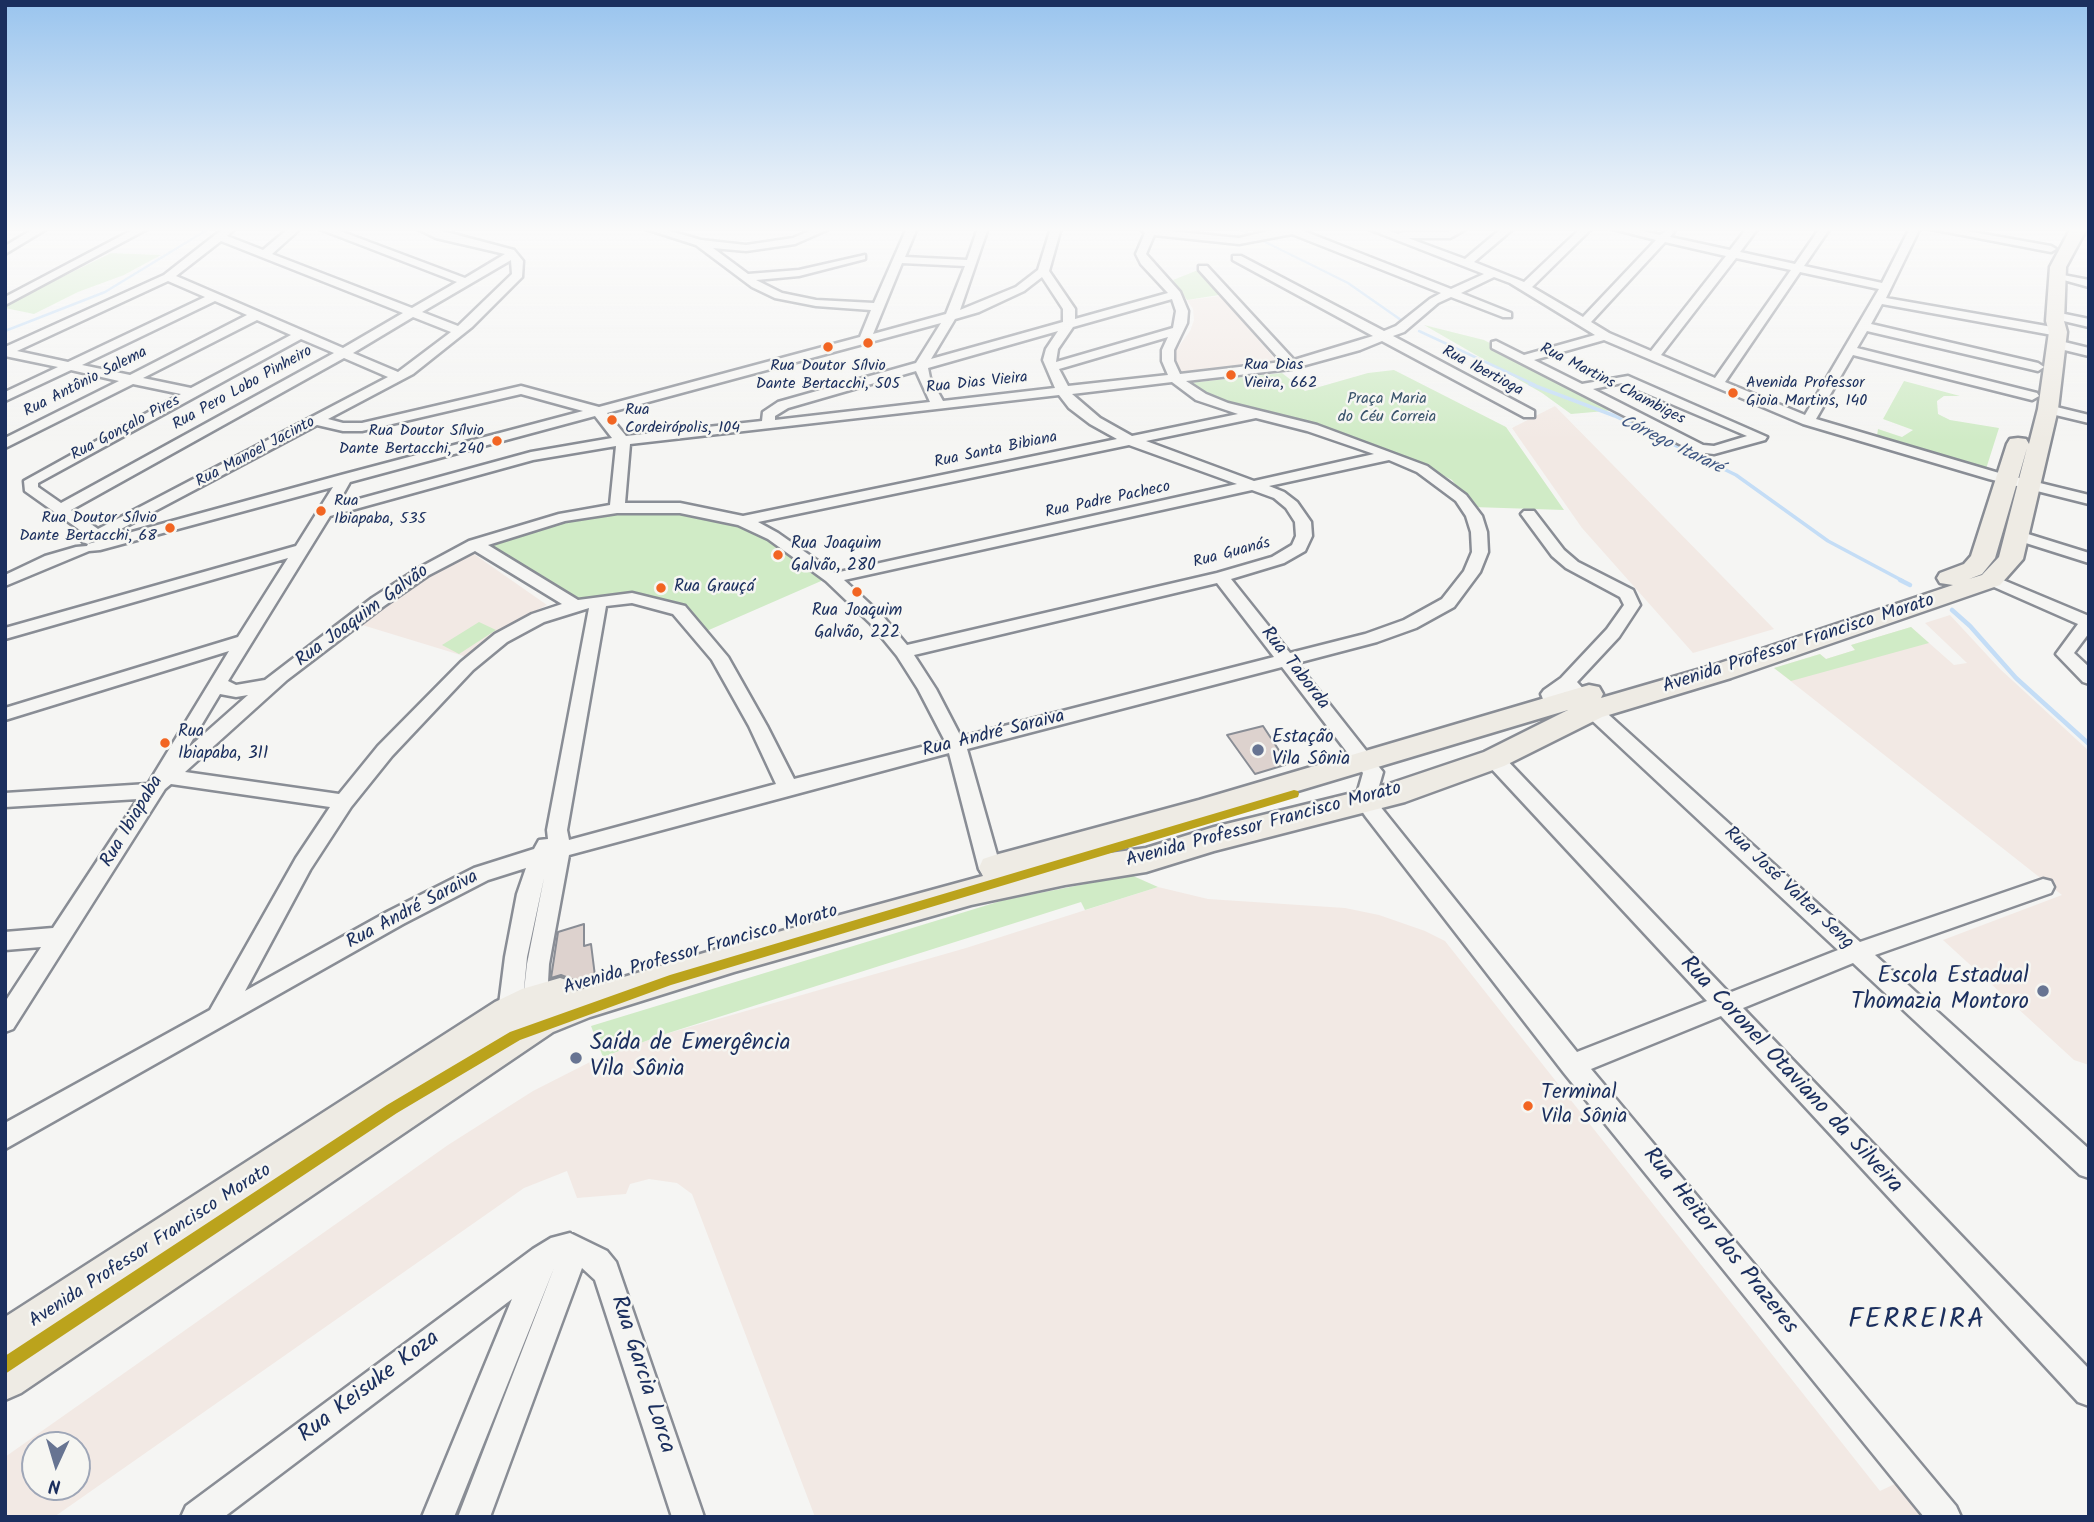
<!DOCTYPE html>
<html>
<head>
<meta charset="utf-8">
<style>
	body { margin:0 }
	#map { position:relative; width:2094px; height:1522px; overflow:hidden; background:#f5f5f3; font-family:Kalam,sans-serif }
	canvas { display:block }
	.frame { position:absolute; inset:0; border:7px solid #1b2f5e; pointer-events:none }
	.north { position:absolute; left:21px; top:1431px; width:70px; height:70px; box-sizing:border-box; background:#f6f6f2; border:2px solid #9ea6b7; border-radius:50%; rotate:184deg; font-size:19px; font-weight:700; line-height:28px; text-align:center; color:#1b2f5e }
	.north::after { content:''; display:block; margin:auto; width:24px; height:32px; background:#677492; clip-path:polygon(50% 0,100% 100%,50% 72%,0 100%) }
</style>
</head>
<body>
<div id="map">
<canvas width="2094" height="1522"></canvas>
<div class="frame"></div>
<div class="north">N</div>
</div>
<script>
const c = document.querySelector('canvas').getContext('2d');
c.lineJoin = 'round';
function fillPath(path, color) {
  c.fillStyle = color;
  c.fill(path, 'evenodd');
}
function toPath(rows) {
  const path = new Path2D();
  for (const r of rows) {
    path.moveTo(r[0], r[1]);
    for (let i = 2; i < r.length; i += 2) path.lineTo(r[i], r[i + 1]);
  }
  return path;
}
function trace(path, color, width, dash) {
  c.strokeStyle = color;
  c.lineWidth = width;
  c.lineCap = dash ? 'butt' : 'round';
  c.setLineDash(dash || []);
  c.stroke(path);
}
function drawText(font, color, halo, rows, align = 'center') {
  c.font = font + ' Kalam,sans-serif';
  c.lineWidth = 5;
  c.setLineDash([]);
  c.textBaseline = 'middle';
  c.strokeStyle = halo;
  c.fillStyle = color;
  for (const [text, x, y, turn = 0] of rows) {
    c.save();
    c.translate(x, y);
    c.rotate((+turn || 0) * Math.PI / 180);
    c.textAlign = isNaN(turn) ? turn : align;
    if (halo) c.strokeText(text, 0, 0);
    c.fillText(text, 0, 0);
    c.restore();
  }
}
fillPath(toPath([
	[1221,296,1278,363,1180,375,1175,364,1174,353,1190,331,1194,320,1193,309,1187,300],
	[1555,406,1774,629,1693,653,1582,528,1512,428],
	[471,552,547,605,500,629,467,657,359,624,425,578],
	[1950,615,2000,669,2089,751,2089,1065,2074,1060,1943,940,2062,895,1774,668,1820,654,1826,659,1855,650,1851,645,1911,627,1954,665,1967,663,1925,623],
	[1158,887,1208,899,1345,908,1379,915,1425,931,1445,941,1880,1491,1903,1480,1929,1517,815,1517,692,1194,677,1183,649,1179,630,1184,626,1194,577,1198,567,1171,524,1188,54,1517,5,1517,5,1457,448,1145,533,1091,590,1062,662,1035,966,948],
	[35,1445,77,1445,77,1487,35,1487]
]), '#f2e9e4');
fillPath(toPath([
	[111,253,161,255,124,275,78,292,34,314,5,308,5,305],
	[1198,270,1219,295,1187,300,1173,280],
	[1424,325,1484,340,1617,410,1571,414,1542,393],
	[1394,370,1506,427,1564,510,1473,507,1452,480,1412,460,1308,424,1208,397,1189,383,1282,373,1305,391,1368,373],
	[1904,381,1960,396,1944,396,1937,401,1938,414,1950,420,1999,428,1986,469,1877,436,1878,429,1902,437,1913,430,1883,419],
	[657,508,742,522,828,578,702,633,693,622,646,598,575,605,475,544,565,517],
	[479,622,496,630,459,654,442,645],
	[1911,627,1929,643,1791,681,1774,668,1820,654,1826,659,1855,650,1851,645],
	[1131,875,1158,887,1085,910,1081,902,662,1035,603,1057,591,1026,1004,900]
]), '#d0ebc6');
trace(toPath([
	[1237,228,1348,283,1401,320],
	[5,331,105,292,210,228],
	[1419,331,1535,385]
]), '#c4ddf6', 2.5);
trace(toPath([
	[1530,384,1615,416,1736,475,1828,541,1903,581]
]), '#c4ddf6', 3.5);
trace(toPath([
	[1900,580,1910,585],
	[1952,610,1970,626,2016,678,2089,744]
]), '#c4ddf6', 4.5);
const building = toPath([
	[1263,726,1288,764,1255,774,1227,735,1263,726],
	[584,924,584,946,591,944,595,976,576,981,561,975,551,978,558,932,584,924]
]);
fillPath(building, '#ddd2ce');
trace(building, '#898d95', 2);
const minor = toPath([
	[35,228,48,228,5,254,5,246,35,228],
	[136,228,149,228,5,305,5,297,136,228],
	[224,228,236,228,227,236,263,250,289,228,301,228,272,254,412,308,457,282,317,228,332,228,465,278,505,254,436,238,416,228,431,228,514,250,523,261,522,277,472,327,413,374,328,419,343,423,362,423,521,386,599,407,860,337,871,310,816,306,775,298,752,287,696,245,643,228,660,228,701,240,746,245,793,238,816,228,831,228,795,244,746,251,713,248,748,274,799,270,865,255,865,259,799,276,756,280,782,293,816,300,874,303,907,228,917,228,905,257,967,260,978,228,988,228,960,310,1016,287,1038,270,1051,228,1061,228,1049,271,1075,309,1075,319,1168,293,1141,264,1136,254,1145,233,1140,228,1239,238,1281,228,1296,228,1451,289,1484,274,1366,228,1381,228,1398,234,1403,232,1448,232,1455,228,1468,228,1450,238,1408,238,1465,259,1502,228,1514,228,1474,262,1524,282,1581,228,1592,228,1532,287,1583,317,1656,240,1609,228,1630,228,1660,235,1669,229,1674,232,1670,237,1730,250,1747,228,1758,228,1740,252,1795,264,1820,228,1830,228,1804,266,1882,283,1910,228,1920,228,1886,298,2058,328,2064,332,2058,336,1882,304,1871,324,2038,363,2044,367,2038,371,1867,331,1857,348,2037,393,2039,396,2032,400,1853,355,1816,419,1999,473,2089,495,2089,504,1989,479,1803,424,1604,340,1534,360,1582,384,1628,376,1767,437,1765,440,1714,454,1695,452,1492,348,1492,342,1496,341,1524,355,1595,335,1510,283,1494,277,1461,293,1511,313,1511,317,1503,317,1451,297,1438,303,1404,332,1393,336,1534,411,1534,417,1524,417,1382,341,1360,350,1291,369,1186,381,1206,394,1228,403,1317,425,1427,466,1466,495,1482,516,1487,532,1488,552,1480,572,1454,607,1416,628,1377,642,1297,663,1383,772,1375,800,1577,1052,1707,1001,1487,764,1484,759,1487,754,1501,754,1729,993,1838,950,1585,714,1566,692,1560,696,1562,705,1559,709,1547,709,1541,694,1544,690,1561,678,1607,629,1624,605,1620,597,1566,568,1552,556,1521,514,1524,511,1534,511,1564,550,1578,562,1633,590,1640,605,1619,637,1577,682,1599,706,1860,942,2043,879,2051,881,2054,887,2051,893,1875,955,2089,1149,2089,1178,2080,1175,1853,963,1743,1008,2089,1369,2089,1406,2078,1402,1721,1016,1591,1069,1956,1506,1961,1517,1924,1517,1564,1073,1366,817,1355,801,1363,773,1282,667,967,749,1001,869,997,875,990,877,983,875,979,869,949,753,569,855,549,964,547,1000,549,1011,545,1018,537,1021,529,1018,523,1000,527,964,544,878,527,957,521,1020,517,1027,509,1030,501,1027,497,1020,505,957,517,894,526,868,488,880,403,924,5,1149,5,1123,210,1010,296,858,330,807,171,784,165,789,13,1029,5,1032,5,1002,41,947,5,950,5,932,53,928,138,799,5,807,5,793,148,784,229,651,5,720,5,708,238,637,288,558,5,639,5,628,296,546,333,487,100,550,89,551,5,586,5,575,45,556,76,547,87,546,88,544,341,475,583,411,521,394,362,431,343,431,317,425,104,538,96,539,88,544,83,542,80,539,84,533,25,491,24,481,181,394,133,384,5,448,5,438,119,381,71,370,5,401,5,392,58,367,5,356,5,347,164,275,224,228],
	[1292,234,1441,293,1430,299,1396,326,1384,331,1241,256,1233,256,1233,260,1373,336,1294,360,1207,266,1199,266,1199,270,1282,362,1180,374,1174,361,1174,350,1187,323,1188,311,1180,292,1146,254,1154,235,1239,244,1292,234],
	[221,241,403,313,343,348,176,276,221,241],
	[1665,242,1726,256,1651,351,1609,333,1591,322,1665,242],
	[1736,258,1791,270,1715,378,1661,355,1736,258],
	[511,260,512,274,458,326,422,312,511,260],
	[902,263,965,266,946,314,873,334,902,263],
	[1800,272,1879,289,1805,415,1725,382,1800,272],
	[1042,277,1063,309,1063,322,931,359,955,319,979,312,1024,291,1042,277],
	[168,281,205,297,68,362,17,351,168,281],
	[1172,299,1176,311,1173,328,1056,362,1058,349,1073,327,1172,299],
	[215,301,247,315,130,375,82,365,215,301],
	[413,317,451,332,398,372,353,353,413,317],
	[257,320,291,335,191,388,143,378,257,320],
	[941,323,916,363,778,402,763,412,762,421,626,436,607,413,941,323],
	[1058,331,1046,349,1043,360,1055,388,943,401,930,378,928,368,1058,331],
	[1168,337,1162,350,1162,361,1168,375,1068,386,1059,369,1168,337],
	[301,339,334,353,61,503,38,487,38,483,301,339],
	[344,358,388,377,98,529,71,510,344,358],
	[916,371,930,402,775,420,775,416,788,408,916,371],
	[1172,382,1196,400,1238,414,1132,436,1100,418,1072,394,1172,382],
	[1622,383,1747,436,1714,446,1703,445,1593,389,1622,383],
	[1059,395,1069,408,1090,424,1117,439,743,516,680,503,625,503,630,444,1059,395],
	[595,416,612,438,531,452,337,505,350,482,595,416],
	[1256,418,1307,431,1374,454,1254,481,1146,441,1256,418],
	[1129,445,1237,484,835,573,778,533,758,522,1129,445],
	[616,446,610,505,559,514,469,541,417,569,372,598,265,680,236,685,228,681,330,516,533,460,616,446],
	[1389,460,1417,472,1456,501,1466,516,1471,532,1472,552,1464,571,1442,599,1404,620,1365,634,1290,653,1231,579,1284,563,1305,551,1312,536,1311,522,1297,502,1284,492,1269,486,1389,460],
	[1252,490,1274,498,1286,508,1295,522,1296,536,1292,545,1272,557,1217,573,907,645,882,615,844,580,1252,490],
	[617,513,680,513,738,525,768,539,826,581,870,623,897,656,918,689,945,741,794,779,767,726,728,657,685,606,632,593,578,600,488,545,565,521,617,513],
	[475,551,562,604,532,614,495,634,461,662,378,746,339,794,185,772,287,680,384,606,429,575,475,551],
	[1217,583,1274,657,961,737,936,689,914,655,1217,583],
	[632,603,673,614,712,660,749,726,776,784,569,840,567,830,606,606,632,603],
	[589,608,547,830,548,839,539,840,534,849,474,868,387,912,245,991,310,870,351,807,392,756,473,670,507,642,544,622,589,608],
	[220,694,236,697,248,695,187,749,220,694],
	[1926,228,1950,228,2051,246,2056,249,2051,252,1926,228],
	[2053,273,2089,280,2089,287,2053,277,2053,273],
	[2055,312,2089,319,2089,327,2051,318,2049,316,2055,312],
	[2056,340,2089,348,2089,356,2052,347,2050,344,2056,340],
	[2048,405,2089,415,2089,423,2043,412,2043,406,2048,405],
	[2015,530,2089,553,2089,563,2010,538,2007,535,2015,530],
	[1991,575,2089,616,2089,633,2074,653,2089,667,2089,684,2083,682,2056,654,2078,624,1985,583,1983,580,1991,575],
	[570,1233,607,1251,616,1262,704,1517,672,1517,595,1280,582,1268,490,1517,458,1517,554,1268,454,1517,422,1517,512,1299,224,1517,181,1517,186,1506,533,1249,551,1238,570,1233]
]);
const highway = toPath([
	[2071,228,2087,228,2066,267,2064,321,2067,332,2058,409,2023,559,2000,585,1731,678,1602,717,1504,766,1405,802,1214,851,1146,872,1065,885,971,905,734,972,590,1017,553,1032,21,1393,5,1400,5,1317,495,1002,522,989,560,978,573,982,577,991,734,944,983,876,979,868,983,859,995,855,1199,800,1589,685,1599,687,1603,694,1601,698,1711,666,1953,585,1940,583,1937,578,1940,573,1964,564,1971,556,2007,444,2010,439,2018,438,2026,439,2029,444,2038,409,2049,332,2046,321,2050,267,2071,228],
	[2027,448,1999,557,1982,575,1969,579,1982,574,1995,558,2027,448],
	[1568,710,1484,752,1389,784,1214,827,1146,848,1074,858,1568,710]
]);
trace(minor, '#898d95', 5);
trace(highway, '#898d95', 5);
fillPath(minor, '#f5f5f3');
fillPath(highway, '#eeebe4');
fillPath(toPath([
	[1294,790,1298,791,1299,794,1298,797,671,985,520,1040,397,1113,5,1374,5,1356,387,1105,510,1032,670,975,1294,790]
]), '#bba31c');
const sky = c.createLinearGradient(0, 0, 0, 441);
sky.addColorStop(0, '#99c4ee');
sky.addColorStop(0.52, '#fafafa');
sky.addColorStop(1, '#fafafa00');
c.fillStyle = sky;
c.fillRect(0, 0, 2094, 441);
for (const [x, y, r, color] of [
	[868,343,6,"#f26522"],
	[828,347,6,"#f26522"],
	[1231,375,6,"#f26522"],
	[1733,393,6,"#f26522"],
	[612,420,6,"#f26522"],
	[497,441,6,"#f26522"],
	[321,511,6,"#f26522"],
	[170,528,6,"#f26522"],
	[778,555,6,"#f26522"],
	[661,588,6,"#f26522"],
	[857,592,6,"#f26522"],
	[165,743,6,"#f26522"],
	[1258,750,7,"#677492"],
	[2043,991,7,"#677492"],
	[576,1058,7,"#677492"],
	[1528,1106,6,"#f26522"]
]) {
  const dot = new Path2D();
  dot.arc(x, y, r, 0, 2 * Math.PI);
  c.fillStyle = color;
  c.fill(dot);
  trace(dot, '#f6f6f2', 2.5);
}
drawText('16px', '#1b2f5e', '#f6f6f2', [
	["Rua Dias",1244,366],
	["Vieira, 662",1244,384],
	["Rua Doutor Sílvio",828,367,"center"],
	["Dante Bertacchi, 505",828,385,"center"],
	["Avenida Professor",1746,384],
	["Gioia Martins, 140",1746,402],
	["Rua",625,411],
	["Cordeirópolis, 104",625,429],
	["Rua Doutor Sílvio",484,432,"right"],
	["Dante Bertacchi, 240",484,450,"right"],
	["Rua",334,502],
	["Ibiapaba, 535",334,520],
	["Rua Doutor Sílvio",157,519,"right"],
	["Dante Bertacchi, 68",157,537,"right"]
], 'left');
drawText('16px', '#1b2f5e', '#f6f6f2', [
	["Rua Ibertioga",1482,372,28],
	["Rua Antônio Salema",86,383,-27],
	["Rua Dias Vieira",977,384,-6],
	["Rua Martins Chambiges",1612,385,27],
	["Rua Pero Lobo Pinheiro",243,389,-29],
	["Rua Gonçalo Pires",126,429,-28],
	["Rua Santa Bibiana",996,451,-12],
	["Rua Manoel Jacinto",256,453,-28],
	["Rua Padre Pacheco",1108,501,-12],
	["Rua Guanás",1232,554,-15]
]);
drawText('16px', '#39536b', '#f6f6f2', [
	["Praça Maria",1387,400],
	["do Céu Correia",1387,418]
]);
drawText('17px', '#1b2f5e', '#f6f6f2', [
	["Rua Joaquim",791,545],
	["Galvão, 280",791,567],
	["Rua Grauçá",674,588],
	["Rua Joaquim",857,612,"center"],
	["Galvão, 222",857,634,"center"],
	["Rua",178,733],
	["Ibiapaba, 311",178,755]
], 'left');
drawText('italic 18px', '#405884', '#f6f6f2', [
	["Córrego Itararé",1671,446,26]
]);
drawText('19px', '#1b2f5e', '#f6f6f2', [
	["Rua Joaquim Galvão",363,617,-36],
	["Avenida Professor Francisco Morato",1799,645,-18],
	["Rua Taborda",1294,669,52],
	["Rua André Saraiva",994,735,-14],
	["Rua Ibiapaba",133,822,-59],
	["Avenida Professor Francisco Morato",1264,826,-15],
	["Rua José Valter Seng",1788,889,43],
	["Rua André Saraiva",413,911,-28],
	["Avenida Professor Francisco Morato",701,951,-16],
	["Avenida Professor Francisco Morato",151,1247,-33]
]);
drawText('19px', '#1b2f5e', '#f6f6f2', [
	["Estação",1272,739],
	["Vila Sônia",1272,761]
], 'left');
drawText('21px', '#1b2f5e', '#f6f6f2', [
	["Terminal",1541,1094],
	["Vila Sônia",1541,1118]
], 'left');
drawText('23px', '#1b2f5e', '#f6f6f2', [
	["Escola Estadual",2029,978],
	["Thomazia Montoro",2029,1004],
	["Saída de Emergência",590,1045,"left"],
	["Vila Sônia",590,1071,"left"]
], 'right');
drawText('23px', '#1b2f5e', '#f6f6f2', [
	["Rua Coronel Otaviano da Silveira",1790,1076,47],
	["Rua Heitor dos Prazeres",1719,1242,51],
	["Rua Garcia Lorca",641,1375,72],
	["Rua Keisuke Koza",370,1388,-37]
]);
c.letterSpacing = '2px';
drawText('28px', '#1b2f5e', '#f6f6f2', [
	["FERREIRA",1917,1322]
]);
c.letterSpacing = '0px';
</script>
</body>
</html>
